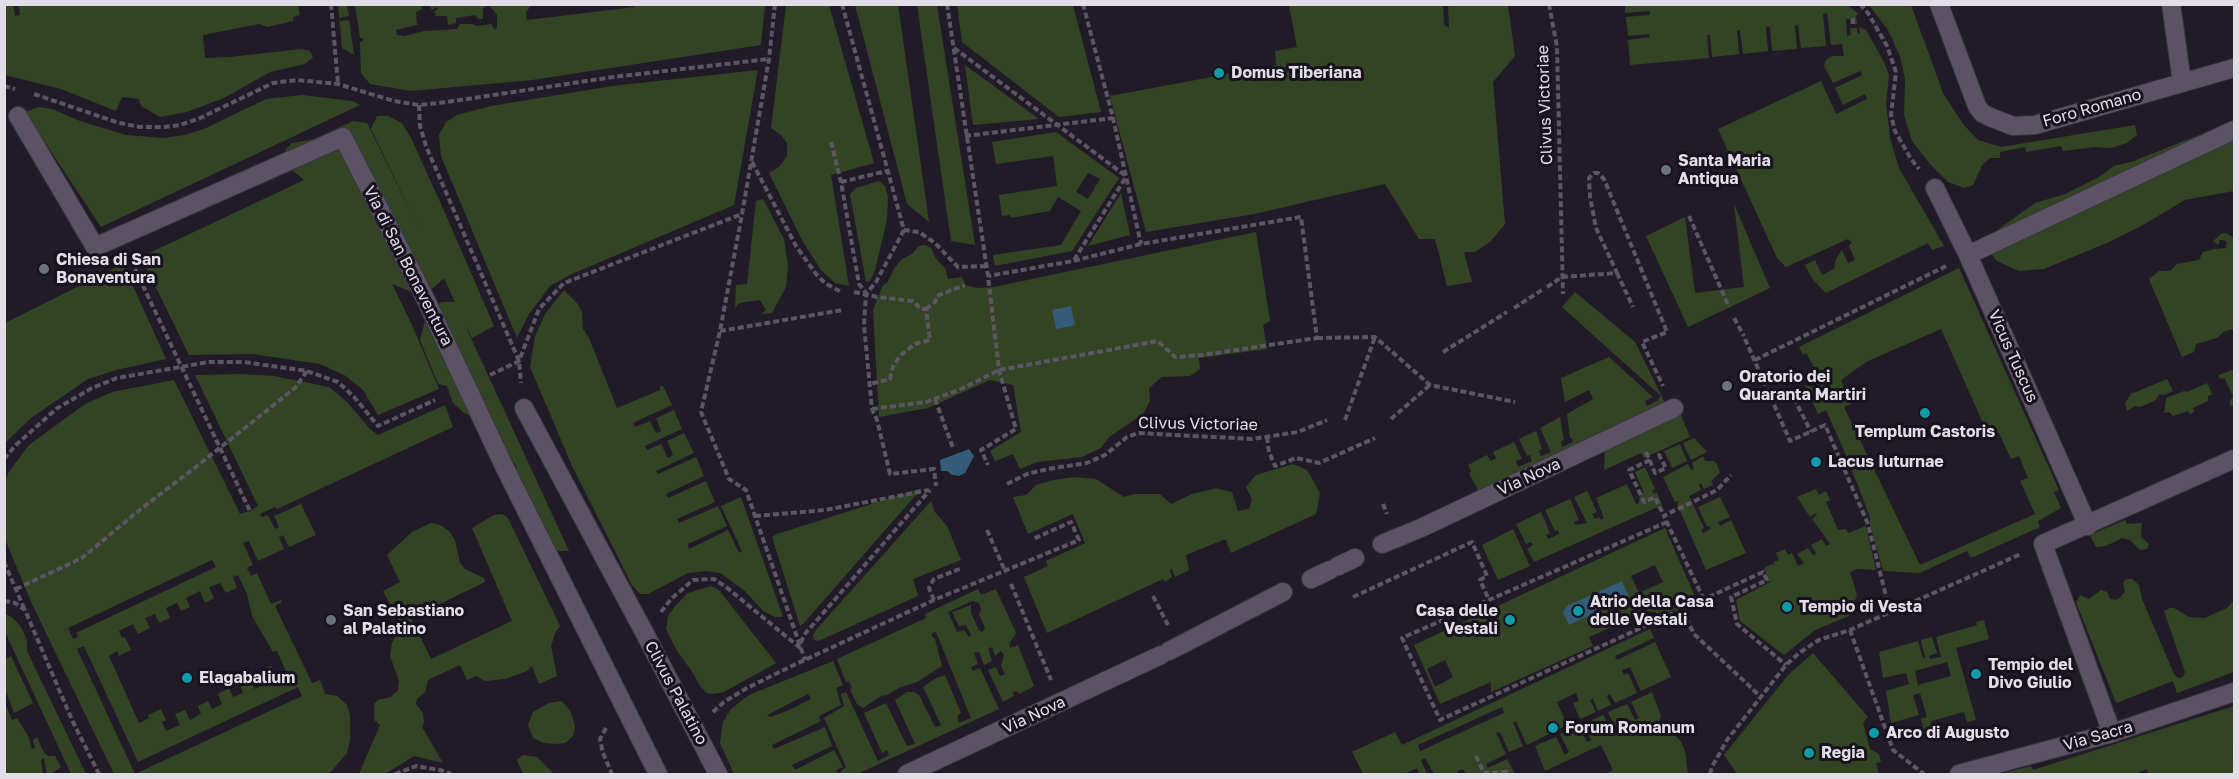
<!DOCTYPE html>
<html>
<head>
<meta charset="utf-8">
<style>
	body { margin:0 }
	#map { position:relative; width:2239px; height:779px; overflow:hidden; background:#211b28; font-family:"Golos Text",sans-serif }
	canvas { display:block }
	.frame { position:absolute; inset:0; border:6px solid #e2dee7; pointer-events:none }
</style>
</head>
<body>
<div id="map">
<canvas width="2239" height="779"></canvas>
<div class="frame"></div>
</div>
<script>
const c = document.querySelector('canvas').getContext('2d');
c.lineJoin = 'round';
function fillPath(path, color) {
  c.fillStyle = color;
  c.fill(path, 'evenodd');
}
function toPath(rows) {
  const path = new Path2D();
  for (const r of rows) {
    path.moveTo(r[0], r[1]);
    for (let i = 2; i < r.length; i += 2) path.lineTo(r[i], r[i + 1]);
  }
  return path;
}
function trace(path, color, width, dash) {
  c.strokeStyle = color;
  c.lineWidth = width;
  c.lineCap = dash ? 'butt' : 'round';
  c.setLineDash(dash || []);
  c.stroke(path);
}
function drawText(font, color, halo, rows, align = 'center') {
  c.font = font + ' "Golos Text",sans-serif';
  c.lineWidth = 6;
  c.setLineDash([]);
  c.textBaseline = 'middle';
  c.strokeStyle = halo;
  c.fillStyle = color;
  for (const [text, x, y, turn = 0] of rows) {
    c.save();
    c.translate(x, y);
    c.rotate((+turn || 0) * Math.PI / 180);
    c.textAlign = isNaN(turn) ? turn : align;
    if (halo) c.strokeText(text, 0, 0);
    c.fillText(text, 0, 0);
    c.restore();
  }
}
fillPath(toPath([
	[13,5,15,16,20,15,19,6,25,4,298,5,300,15,293,17,293,21,267,27,259,24,203,35,205,58,230,57,301,49,310,51,313,57,305,64,270,72,224,98,187,112,160,117,141,106,139,99,122,97,116,111,61,89,5,75,5,6],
	[338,5,347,5,349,16,339,18,340,21,349,20,354,55,342,48],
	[355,5,426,5,421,5,422,9,416,12,417,25,396,30,397,35,404,36,424,31,457,29,460,24,472,24,477,26,491,24,495,30,497,27,497,14,488,5,531,5,526,13,527,20,635,7,635,5,765,5,761,45,532,80,411,91,370,84,361,73,360,42,363,41,363,38,360,38],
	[488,5,483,8,483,19,478,19,475,15,456,18,456,23,448,25,447,16,435,16,436,14,434,12,438,9,437,7,432,10,429,5],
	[786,5,829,5,874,163,831,175,849,286,835,283,821,270,803,242,769,173,779,167,787,156,787,143,781,135,771,128],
	[855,5,898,5,929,222,907,204],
	[917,5,937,5,975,245,951,241],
	[957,5,1073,5,1101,112,1059,117,962,42],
	[1289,5,1443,5,1444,25,1449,28,1448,5,1508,5,1515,56,1493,82,1505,224,1491,241,1475,252,1464,252,1472,282,1447,286,1435,239,1419,239,1385,184,1254,214,1146,232,1110,96,1276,65,1275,51,1297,47],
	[1625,5,1847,5,1859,14,1856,15,1857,24,1850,24,1850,19,1846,19,1847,36,1851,35,1850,28,1857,28,1858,34,1860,33,1859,27,1866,30,1884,62,1889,75,1886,103,1890,138,1899,168,1944,246,1932,250,1928,243,1826,293,1813,280,1805,265,1815,260,1822,275,1834,269,1836,259,1842,250,1848,263,1855,260,1849,246,1852,242,1848,239,1786,267,1777,258,1718,129,1821,81,1836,114,1867,99,1865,94,1843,105,1835,88,1862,75,1860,71,1833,83,1824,66,1826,60,1832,56,1844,56,1842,44,1831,45,1827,13,1823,14,1826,46,1801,48,1798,25,1795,26,1797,49,1772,51,1770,27,1766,27,1768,51,1743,54,1740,31,1737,30,1739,54,1712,57,1710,35,1707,35,1709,58,1630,65,1628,40,1650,37,1649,34,1628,36,1626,17,1649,15,1650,11,1625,13],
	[1869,5,1911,5,1943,93,1963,124,1978,140,2001,147,2135,125,2137,135,2127,143,2111,148,2096,147,2063,151,2061,146,2026,152,2025,147,2000,152,2000,158,1990,158,1982,165,1973,185,1964,188,1948,182,1930,164,1912,141,1904,115,1905,79,1900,56,1888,30],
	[965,65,1039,119,973,125],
	[758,70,734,205,572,274,550,286,529,314,517,338,441,156,439,135,446,122,457,115,491,106,612,86],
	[302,95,352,101,360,105,101,227,25,112,39,107,52,109,80,121,126,135,164,138,184,135,204,129,266,99],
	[377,116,388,116,402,123,412,140,445,213,494,326,472,338,464,323,569,551,559,551,549,545,534,505,517,475,517,467,490,428,463,412,453,403,447,386,438,384,420,340,425,321,432,307,442,302,455,302,444,278,430,291,414,293,392,284,412,325,439,389,378,415,363,390,346,376,320,364,252,354,189,355,141,257,304,180,290,168,284,157,286,149,292,143,322,138,338,128,353,121,367,123,421,233,371,129],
	[2234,121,2234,191,2185,200,2141,226,2109,242,2044,269,2019,271,1997,261,1987,248,1987,245,1996,231,2035,203,2065,194,2097,178,2114,166,2134,161],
	[1056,132,1119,178,1072,251,995,266,993,255,1061,245,1081,211,1058,197,1050,211,1011,218,1010,215,1002,216,999,195,1057,186,1053,156,996,164,992,142],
	[1088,173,1100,179,1088,199,1076,192],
	[879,181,885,186,888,197,887,220,875,270,870,281,866,282,850,194,856,188],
	[1121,193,1130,235,1088,246],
	[763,199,784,239,788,266,786,287,772,313,761,314,766,310,760,300,739,303,735,308,736,285,747,284,756,201],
	[1734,204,1770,288,1688,327,1646,236,1685,217,1695,293,1744,287],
	[1256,232,1270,321,1263,325,1267,349,1199,358,1200,369,1190,376,1162,377,1149,388,1150,401,1143,414,1109,437,1101,448,1082,457,1037,462,1020,469,1013,454,995,461,990,451,1021,432,1013,385,990,380,928,408,879,417,873,310,880,292,884,284,887,283,894,269,902,259,912,254,919,246,925,245,931,248,936,259,945,268,948,279,962,277,965,285,977,288,994,287],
	[2226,233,2234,238,2234,329,2225,331,2217,338,2196,344,2194,352,2182,357,2149,279,2159,271,2170,271,2177,264,2199,260,2203,252,2215,249,2226,248,2227,242,2224,240,2220,240,2218,245,2213,241,2221,234],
	[123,264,166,359,116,370,88,379,31,418,5,443,5,323],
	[1959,268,2059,490,2054,492,2061,508,2038,521,2040,527,1971,558,1967,551,1920,573,1883,571,1870,524,1870,517,1848,460,1826,410,1818,414,1805,385,1812,387,1820,377,1806,353,1803,355,1799,347],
	[1941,329,1987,432,1999,433,2011,459,2019,456,2028,478,2020,481,2035,514,1920,565,1844,407,1867,396,1862,390,1846,392,1841,380,1866,362],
	[564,290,577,303,582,312,583,329,589,338,617,408,660,390,660,386,663,386,672,405,633,423,635,427,650,421,656,433,661,431,656,418,674,410,682,429,645,446,647,450,661,444,668,458,673,455,667,441,684,433,694,453,656,471,658,474,696,457,704,476,666,494,668,498,706,481,715,502,677,519,679,523,718,506,727,526,688,544,689,549,728,530,739,553,742,551,721,506,741,497,783,617,775,617,763,611,745,591,720,573,707,571,688,573,648,594,640,594,632,585,573,468,530,367,535,336,545,314],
	[1575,292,1635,342,1664,401,1662,407,1484,491,1478,490,1469,473,1471,472,1468,465,1487,455,1491,461,1496,458,1493,452,1514,442,1522,459,1516,461,1518,467,1532,461,1530,455,1527,456,1519,439,1536,431,1542,449,1539,451,1541,456,1551,452,1540,428,1560,417,1564,440,1561,441,1562,447,1573,442,1572,438,1570,438,1567,414,1593,399,1589,390,1565,402,1561,378,1609,357,1653,397,1645,401,1647,406,1657,401,1661,396,1562,307],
	[2234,369,2234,407,2230,405,2230,401,2233,397,2225,379,2219,378,2219,375],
	[240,374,274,376,329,387,347,402,369,428,378,435,445,405,453,427,277,509,275,507,260,514,262,517,268,515,275,529,279,527,274,516,301,504,316,535,289,547,283,535,279,537,284,549,258,561,249,541,243,543,253,565,247,568,251,576,257,573,271,604,281,600,282,602,275,606,312,683,320,680,325,694,337,696,347,705,350,715,350,740,347,753,329,774,114,774,32,604,7,544,4,531,5,482,8,473,29,445,85,404,112,392,174,380,240,514,250,511,258,506,195,375],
	[212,560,216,567,76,633,78,637,73,639,68,628],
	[238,575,247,594,252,616,273,652,277,651,287,674,277,679,271,666,262,670,267,683,255,689,250,680,240,684,243,693,233,697,229,688,218,694,222,704,212,709,208,701,198,706,201,714,190,720,185,710,175,714,180,725,166,731,162,722,166,720,161,709,148,715,149,718,139,723,109,656,117,651,119,656,131,650,125,637,122,638,119,631,133,624,138,634,150,628,145,618,155,614,159,623,170,618,166,608,177,603,181,611,190,607,186,598,200,591,205,603,214,598,209,587,220,583,226,593,237,588,233,577],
	[84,646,138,762,298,687,302,696,135,774,77,649],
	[2167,379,2173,391,2164,395,2159,394,2156,400,2140,407,2135,406,2127,411,2125,403,2131,394],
	[2207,383,2212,394,2208,396,2208,401,2193,408,2194,412,2190,414,2188,411,2173,416,2169,412,2164,413,2166,398,2184,391,2187,392],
	[1680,413,1690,437,1644,458,1641,453,1604,470,1605,447],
	[1694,438,1707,452,1691,460,1683,443],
	[1680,444,1687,461,1672,468,1664,451],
	[1703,456,1705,461,1714,461,1717,464,1720,473,1711,481,1713,485,1704,489,1701,483,1699,484,1701,490,1689,496,1704,528,1701,530,1703,533,1711,529,1709,526,1707,527,1698,507,1720,497,1730,517,1718,522,1720,526,1731,520,1746,553,1706,570,1677,504,1679,501,1675,502,1663,477,1688,464,1691,470,1694,469,1692,463],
	[1293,464,1307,470,1320,493,1316,514,1231,553,1226,540,1223,540,1186,555,1189,570,1175,577,1172,569,1170,569,1172,577,1165,582,1163,579,1047,633,1024,577,1048,566,1046,561,1085,543,1073,514,1028,534,1013,497,1026,495,1036,485,1053,480,1075,477,1096,479,1124,497,1135,494,1160,494,1171,504,1192,494,1216,488,1232,492,1238,511,1249,509,1252,499,1246,487,1256,475],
	[1645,467,1655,489,1652,491,1654,494,1657,492,1662,505,1534,562,1527,549,1533,545,1531,542,1526,544,1516,524,1541,512,1550,533,1546,535,1548,539,1559,534,1558,530,1555,531,1545,510,1570,499,1579,520,1574,522,1576,525,1587,523,1574,497,1587,491,1597,512,1592,514,1595,519,1599,517,1601,520,1604,518,1596,498,1627,484,1636,504,1639,503,1640,496,1644,493,1635,472],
	[922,488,803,624,800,626,772,537,777,534],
	[1816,489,1819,495,1826,491,1830,500,1826,502,1838,530,1846,529,1848,533,1866,526,1876,570,1857,569,1850,572,1857,595,1849,616,1815,630,1784,655,1740,621,1736,600,1770,582,1764,568,1772,564,1775,565,1773,562,1779,560,1776,553,1785,549,1788,555,1792,553,1798,566,1804,563,1797,554,1808,548,1813,555,1816,554,1811,545,1822,539,1826,546,1830,544,1812,519,1817,515,1816,513,1810,517,1797,497],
	[931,501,934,511,947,526,961,560,913,579,918,596,823,639,817,641,814,640,813,635,816,630],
	[502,514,508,518,560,626,556,631,551,646,557,676,539,684,532,666,527,671,505,679,485,681,476,676,467,680,460,665,428,680,425,692,417,699,416,704,423,713,424,722,422,727,443,763,414,756,385,774,359,774,380,725,374,720,374,704,378,700,391,697,398,690,399,681,390,656,392,643,401,625,383,591,400,582,387,555,412,532,431,523,440,525,449,531,455,540,460,563,465,569,484,578,485,582,411,618,431,659,512,621,472,528,494,515],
	[2125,520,2127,524,2142,523,2141,537,2149,544,2147,549,2140,550,2130,540,2122,538,2106,546,2096,547,2090,535],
	[1665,528,1696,599,1659,617,1656,612,1646,611,1589,637,1593,646,1491,692,1491,682,1440,704,1414,645],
	[1655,565,1663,582,1639,593,1631,576],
	[1445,660,1453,677,1435,687,1427,669],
	[1513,529,1530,566,1498,580,1482,545],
	[2126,579,2132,579,2139,585,2142,599,2174,674,2178,678,2183,677,2185,672,2164,611,2169,608,2174,608,2189,617,2205,618,2227,608,2234,600,2234,672,2177,693,2173,681,2116,703,2076,602,2080,595,2089,599,2101,590,2107,592,2110,599,2117,600,2125,592,2123,583],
	[711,586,719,590,776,663,724,692,714,694,707,693,700,686,691,670,677,651,666,629,668,616,676,605,688,593],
	[978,589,981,595,996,589,1016,633,1009,644,1010,648,1018,645,1034,686,1019,694,1017,691,1013,692,1014,696,1003,702,988,670,996,667,1000,676,1005,674,1001,666,1004,655,1001,651,995,656,992,647,988,649,992,661,984,665,979,652,974,653,978,664,971,667,973,671,980,668,999,709,857,774,840,774,841,771,846,767,824,718,844,706,841,694,846,692,878,761,889,755,887,750,882,753,864,713,886,703,907,746,915,744,895,700,907,692,914,692,919,695,935,727,941,725,923,687,936,678,945,675,961,713,957,716,959,723,971,718,936,632,932,633,932,636,935,639,942,666,917,682,899,688,887,695,881,696,863,708,857,704,850,690,852,688,849,681,846,682,837,659,926,618,925,614],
	[972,601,979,603,981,609,979,614,985,628,982,632,979,630,971,613,971,605,952,612,959,626,966,625,971,635,969,637,964,630,957,632,948,612],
	[4,614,12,617,21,627,27,640,27,651,86,774,71,774,5,632],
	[1984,620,1989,639,1956,648,1976,720,1967,722,1964,712,1931,721,1934,733,1925,736,1921,719,1927,717,1920,693,1913,695,1919,715,1891,723,1886,691,1909,684,1906,673,1883,678,1879,652,1918,641,1923,658,1925,658,1921,640,1932,637,1937,653,1929,656,1930,659,1941,657,1936,637,1977,625,1976,622],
	[1947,662,1951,676,1918,685,1915,671],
	[1650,629,1654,638,1615,656,1617,660,1655,642,1671,677,1641,691,1630,667,1622,670,1624,675,1628,673,1637,693,1615,703,1610,694,1607,696,1611,705,1598,711,1593,699,1590,700,1596,712,1580,719,1573,703,1579,701,1576,693,1557,702,1567,725,1527,745,1516,722,1513,722,1523,746,1509,752,1500,732,1496,733,1506,754,1486,764,1488,768,1507,759,1515,774,1466,774,1463,769,1457,771,1458,774,1434,774,1425,758,1421,760,1427,774,1415,774,1419,773,1417,768,1404,774,1363,774,1352,752,1395,732,1402,745],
	[1502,707,1504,713,1420,751,1418,745],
	[1813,653,1868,717,1863,723,1870,749,1879,754,1881,762,1876,763,1879,774,1737,774,1724,755,1788,675],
	[11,656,33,703,14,713,5,689,5,659],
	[833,661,843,685,836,688,841,705,819,716,821,721,772,745,774,749,825,727,832,746,792,765,795,770,834,750,843,767,836,770,838,774,734,774,720,743,723,722,731,709,749,695],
	[808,694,811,699,787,711,770,717,767,715],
	[1652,692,1661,716,1657,728,1665,727,1680,740,1685,751,1688,774,1604,774,1613,770,1601,745,1545,771,1535,746,1556,737,1565,755,1569,752,1560,734,1579,726,1587,742,1591,740,1584,724,1603,715,1612,731,1616,729,1608,712,1627,704,1635,720,1639,718,1631,702],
	[4,701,12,720,17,718,28,736,32,749,35,748,33,740,37,737,44,753,48,756,55,756,61,767,51,774,47,774,44,758,41,760,43,774,5,774],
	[562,701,571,712,575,726,573,736,565,743,555,744,544,743,533,738,528,725,533,712,549,703],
	[2234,706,2234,751,2232,752,2234,755,2234,774,2148,774,2147,769,2139,772,2140,774,2000,774,2031,766,2033,770],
	[523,755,537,757,554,774,523,774,517,760]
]), '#334425');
fillPath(toPath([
	[1071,306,1075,325,1056,329,1052,310],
	[969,449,974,456,965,473,959,476,952,475,947,471,941,471,940,460],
	[1622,581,1629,597,1569,625,1563,612,1567,606]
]), '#345b78');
const minor = toPath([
	[1939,4,1977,106,1982,113,1990,117,2013,126,2035,125,2234,68],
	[2171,4,2182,82],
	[18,116,95,247,343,137,426,300,504,466,658,774],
	[1935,188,1968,255,2088,526],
	[1968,255,2234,130],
	[524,408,643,630,718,774],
	[1382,544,1421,528,1674,408],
	[1338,566,1355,558],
	[1311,579,1330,570],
	[1169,651,1283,592],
	[2112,733,2043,544,2234,459],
	[907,774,1161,655],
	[1959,774,2112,733,2234,692]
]);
trace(minor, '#3a3640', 20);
trace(toPath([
	[331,4,338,84],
	[775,4,769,59,742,214,720,331,701,412,729,479,746,490,805,660],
	[842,4,904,230,919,232,935,243,958,267,986,266],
	[947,4,988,276,999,370,1016,429,981,450,988,465],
	[1083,4,1113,118,1141,244],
	[1549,4,1557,47,1563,294],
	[1860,4,1868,13,1887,46,1896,72,1891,115,1895,131,1911,159,1919,169],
	[1853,18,1853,24],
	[954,48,1126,176],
	[4,86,15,89],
	[34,94,116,122,139,127,164,127,180,125,198,119,273,83,297,80,338,84,394,101,419,105,447,102,613,77,769,59],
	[419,105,420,126,426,146,519,361,521,383],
	[965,136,1113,118],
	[831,142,841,182,859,284,866,293],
	[752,162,796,246,816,274,825,283,841,292],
	[841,182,887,171],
	[1689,216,1729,307],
	[904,230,876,282,866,294,864,325,872,409,877,420,890,474,934,469,936,486],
	[1074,260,1126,177],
	[135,269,250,511],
	[1617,273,1633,307],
	[1547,287,1562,277,1617,273,1596,228,1590,197,1589,178,1594,173,1598,173,1604,179,1667,332,1642,342,1663,386],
	[854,292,877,297,913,301,921,309,926,309,930,340,915,344,901,355,893,366,890,379,870,384],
	[1514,308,1542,290],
	[926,309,935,302,937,296,965,285],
	[1734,318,1744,336],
	[720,331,843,310],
	[1317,338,1375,337,1430,385,1515,402],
	[1745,339,1790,441,1825,425,1868,524,1890,612],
	[1443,352,1507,312],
	[1755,360,1946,266],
	[490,375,519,361,539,309,564,283,742,214],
	[1794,398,1811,432],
	[935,399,953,448],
	[872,409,926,402,961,389,999,370,1158,341,1175,357,1202,355,1317,338,1301,217,1141,244,1073,261,988,276],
	[1391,419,1430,385],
	[1345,420,1375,337],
	[1267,437,1269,452,1275,466,1296,458,1319,463,1375,438],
	[1646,452,1655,473,1666,468,1659,455,1655,457],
	[4,459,16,445,56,409,92,388,117,378,209,362,244,362,307,371,338,382,355,398,378,426,435,400],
	[1650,460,1629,470,1644,502,1655,497,1664,516],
	[1007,484,1027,474,1048,469,1087,463,1105,455,1127,437,1138,433,1252,439,1298,432,1327,420],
	[1383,504,1387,514],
	[1678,509,1717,490,1731,475],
	[1675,510,1664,516,1704,600],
	[755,516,825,510,929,490],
	[1667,522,1402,638,1440,720,1763,572,1767,580,1731,597,1737,624,1786,665],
	[987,530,1005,571],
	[4,562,24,608],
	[1011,584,1051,680],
	[16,589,82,558,137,512,197,466,295,388,307,371],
	[1153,596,1168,625],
	[1353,597,1472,542,1487,576,1480,580,1489,600],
	[934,600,929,588,934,579,962,568],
	[4,601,15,603,25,610,72,720,99,774],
	[1682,610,1694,634,1761,697],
	[661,612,671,599,693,580,714,579,726,587,799,647,804,635,930,490],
	[1850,630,1893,750,1924,774],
	[713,712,724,702,747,688,796,664,934,600,1079,540,1071,522,1033,539],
	[606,728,600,739,603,753,612,774],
	[1476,756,1484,773,1507,772,1508,774],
	[395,774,416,766,440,770,451,774],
	[1710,774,1712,767,1727,740,1786,665,1799,653,1819,640,1850,630,2021,554]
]), '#5c5662', 4, [6, 3]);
trace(minor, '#5b5363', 18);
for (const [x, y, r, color] of [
	[1219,73,6,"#0f9aa8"],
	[1666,170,6,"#6b7280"],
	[44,269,6,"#6b7280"],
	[1727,386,6,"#6b7280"],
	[1925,413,6,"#0f9aa8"],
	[1816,462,6,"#0f9aa8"],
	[1787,607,6,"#0f9aa8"],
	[1578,611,6,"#0f9aa8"],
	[331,620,6,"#6b7280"],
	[1510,620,6,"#0f9aa8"],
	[1976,674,6,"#0f9aa8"],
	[187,678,6,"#0f9aa8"],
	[1553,728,6,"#0f9aa8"],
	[1874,733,6,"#0f9aa8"],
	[1809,753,6,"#0f9aa8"]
]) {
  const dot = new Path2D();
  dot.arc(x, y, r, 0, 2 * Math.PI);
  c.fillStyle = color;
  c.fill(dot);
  trace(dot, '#18121f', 2);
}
drawText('bold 16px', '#e2dee7', '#18121f', [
	["Domus Tiberiana",1231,73],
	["Santa Maria",1678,161],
	["Antiqua",1678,179],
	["Chiesa di San",56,260],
	["Bonaventura",56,278],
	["Oratorio dei",1739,377],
	["Quaranta Martiri",1739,395],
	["Templum Castoris",1925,432,"center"],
	["Lacus Iuturnae",1828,462],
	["Atrio della Casa",1590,602],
	["delle Vestali",1590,620],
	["Tempio di Vesta",1799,607],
	["San Sebastiano",343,611],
	["al Palatino",343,629],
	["Casa delle",1498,611,"right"],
	["Vestali",1498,629,"right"],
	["Tempio del",1988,665],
	["Divo Giulio",1988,683],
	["Elagabalium",199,678],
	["Forum Romanum",1565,728],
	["Arco di Augusto",1886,733],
	["Regia",1821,753]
], 'left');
drawText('16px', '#e2dee7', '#18121f', [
	["Clivus Victoriae",1545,105,-92],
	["Foro Romano",2092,108,-16],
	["Via di San Bonaventura",408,266,63],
	["Vicus Tuscus",2013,356,66],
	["Clivus Victoriae",1198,424,1],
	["Via Nova",1529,477,-25],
	["Clivus Palatino",676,693,62],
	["Via Nova",1034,715,-25],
	["Via Sacra",2098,736,-16]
]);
</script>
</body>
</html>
